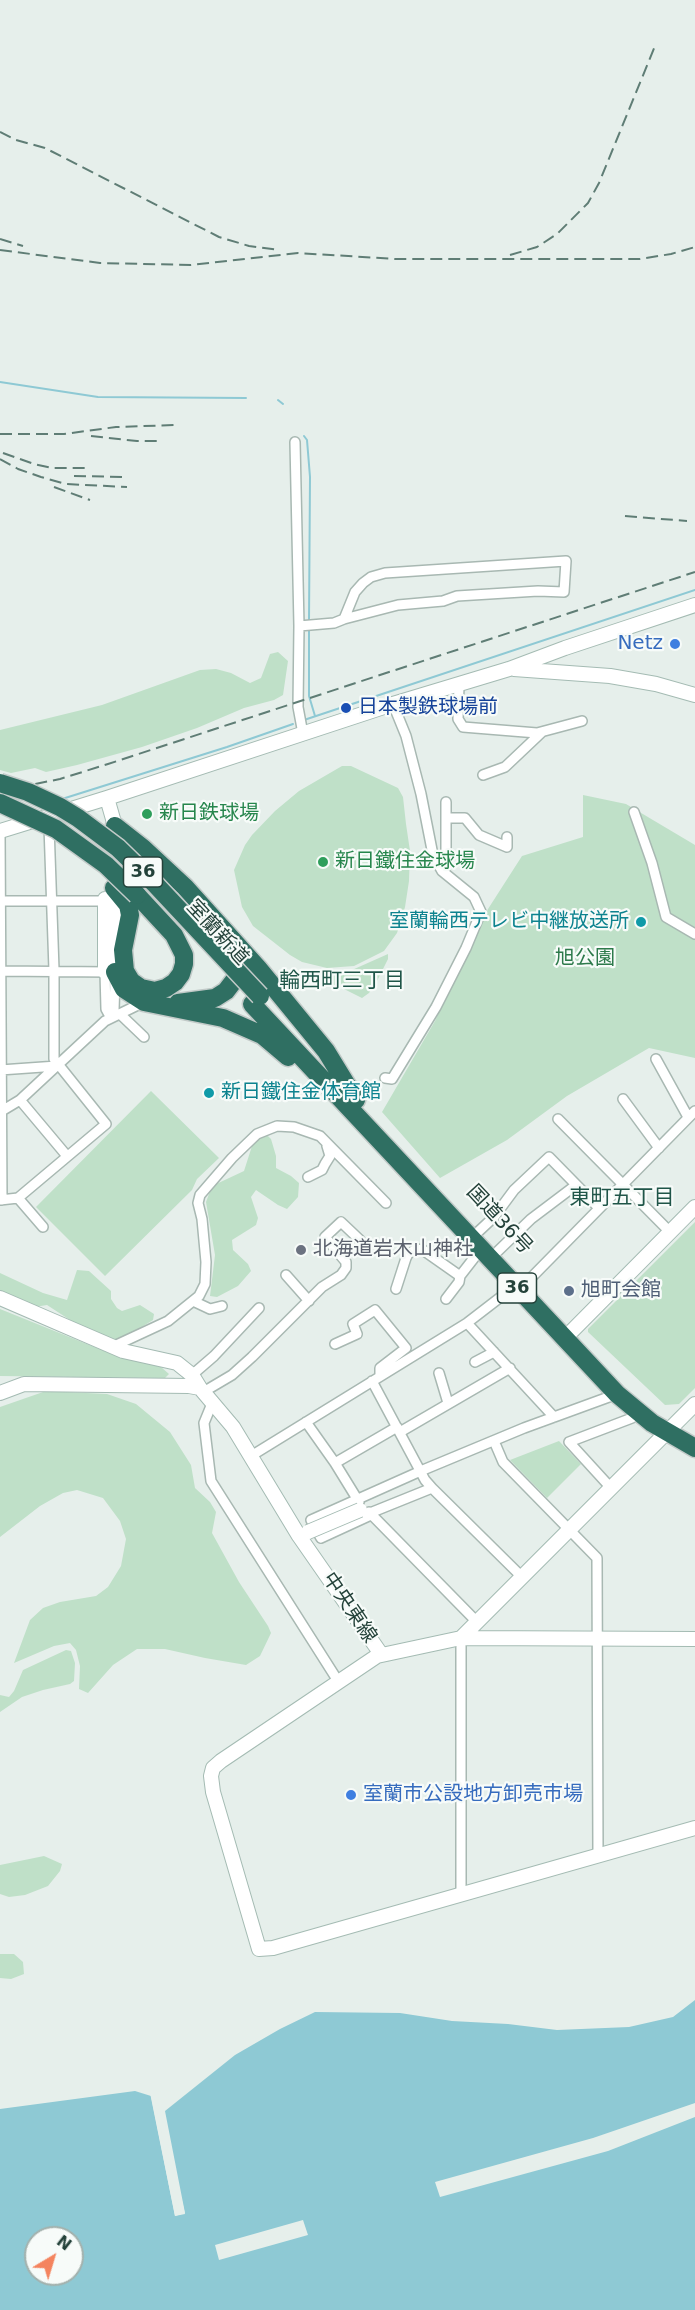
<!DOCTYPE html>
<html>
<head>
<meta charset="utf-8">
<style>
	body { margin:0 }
	#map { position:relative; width:695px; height:2310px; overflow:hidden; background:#e6efeb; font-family:"DejaVu Sans",sans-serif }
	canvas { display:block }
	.north { position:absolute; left:24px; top:2226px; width:60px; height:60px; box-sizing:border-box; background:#f7fbf9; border:2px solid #a3b1ad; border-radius:50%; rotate:38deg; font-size:16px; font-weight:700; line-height:24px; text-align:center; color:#24423a }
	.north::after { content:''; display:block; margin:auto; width:21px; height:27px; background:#f4845f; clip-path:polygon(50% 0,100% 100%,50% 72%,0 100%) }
</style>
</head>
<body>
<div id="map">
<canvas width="695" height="2310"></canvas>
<div class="north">N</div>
</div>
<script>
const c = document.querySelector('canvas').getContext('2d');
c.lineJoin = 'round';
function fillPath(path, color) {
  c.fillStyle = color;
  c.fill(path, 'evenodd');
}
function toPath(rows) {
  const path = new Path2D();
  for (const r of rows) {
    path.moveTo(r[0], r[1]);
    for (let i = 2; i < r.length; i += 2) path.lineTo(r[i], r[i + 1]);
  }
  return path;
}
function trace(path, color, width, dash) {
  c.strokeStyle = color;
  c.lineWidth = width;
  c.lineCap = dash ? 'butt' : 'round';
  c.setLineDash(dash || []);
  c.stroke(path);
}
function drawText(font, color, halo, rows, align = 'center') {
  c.font = font + ' "DejaVu Sans","Noto Sans JP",sans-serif';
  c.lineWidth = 4.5;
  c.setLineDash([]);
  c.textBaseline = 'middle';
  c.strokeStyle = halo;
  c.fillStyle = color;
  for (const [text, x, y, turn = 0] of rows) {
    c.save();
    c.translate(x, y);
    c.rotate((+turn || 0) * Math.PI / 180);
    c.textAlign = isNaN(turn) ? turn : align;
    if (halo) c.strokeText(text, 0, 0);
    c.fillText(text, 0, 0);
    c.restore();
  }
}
fillPath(toPath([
	[278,652,288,661,283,695,274,700,244,708,197,728,142,747,77,765,46,772,35,768,11,773,0,770,0,730,102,705,200,670,216,669,231,673,250,683,261,678,270,654],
	[342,766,351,766,398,788,403,797,406,824,410,851,409,881,405,907,397,933,384,951,354,966,327,968,302,962,290,955,253,926,242,907,234,870,245,845,252,835,275,811,299,791],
	[583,795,626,804,695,845,695,1058,649,1048,567,1096,507,1140,440,1178,382,1112,435,1021,488,909,522,856,583,837],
	[388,954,388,959,377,981,369,993,362,998,338,986,315,979,315,976,321,971,334,972,352,970],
	[151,1091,219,1158,197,1179,192,1190,105,1276,36,1207],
	[265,1133,271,1139,276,1156,276,1168,291,1176,299,1183,298,1197,287,1209,278,1205,256,1190,251,1197,258,1218,256,1225,232,1240,233,1250,248,1264,251,1271,238,1286,217,1297,210,1296,215,1255,206,1202,212,1186,244,1171,252,1146],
	[695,1222,695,1388,679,1404,665,1405,588,1332,588,1329],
	[77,1270,89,1271,111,1291,111,1299,117,1308,122,1311,140,1305,154,1314,153,1320,119,1341,111,1342,90,1333,47,1305,34,1307,0,1294,0,1273,43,1293,67,1300],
	[0,1309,119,1357,161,1367,169,1374,165,1378,0,1376],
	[46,1391,107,1394,136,1404,170,1432,191,1465,195,1488,210,1502,216,1512,212,1533,239,1582,268,1626,271,1633,260,1656,246,1665,205,1658,165,1649,137,1649,113,1665,88,1693,79,1689,80,1666,76,1650,70,1643,54,1646,14,1663,30,1620,43,1608,60,1602,96,1596,108,1587,121,1566,126,1539,120,1521,103,1498,77,1490,63,1493,40,1506,0,1537,0,1407],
	[559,1441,581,1464,547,1498,510,1460],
	[66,1650,71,1651,75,1663,74,1681,70,1684,43,1690,22,1697,0,1712,0,1695,9,1697,14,1691,23,1670],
	[44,1856,62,1864,60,1871,48,1886,25,1895,9,1897,0,1894,0,1865],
	[0,1954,14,1954,23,1962,24,1974,11,1979,0,1978]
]), '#bfe0c8');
fillPath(toPath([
	[695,2000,695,2310,0,2310,0,2109,135,2091,151,2096,175,2216,185,2213,165,2111,235,2055,280,2029,315,2012,400,2013,452,2021,508,2024,557,2030,629,2027,673,2017],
	[36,2238,72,2238,72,2274,36,2274]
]), '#8ec9d4');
fillPath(toPath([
	[150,2093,154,2096,177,2212,182,2211,162,2111,185,2214,175,2216],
	[695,2103,695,2117,608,2151,440,2197,435,2182,593,2138],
	[303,2220,308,2235,219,2260,215,2245]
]), '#e6efeb');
trace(toPath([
	[0,382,98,397,246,398],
	[278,400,283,404],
	[304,436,307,440,310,477,309,621],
	[309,627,309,696,315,716],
	[304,720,695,590],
	[62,799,227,747,293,724]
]), '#8ec9d4', 2);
const street = toPath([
	[295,442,299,626,298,707,303,734],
	[299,626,334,623,344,619,355,592,363,583,371,577,385,573,566,561,564,592,538,591,457,596,443,601,398,605,344,619],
	[459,684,458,719,463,727,537,733,582,721],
	[483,775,505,767,542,732],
	[634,812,652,863,666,917,695,934],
	[447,818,465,818,479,835,507,847,507,837],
	[0,831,2,1200],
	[437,864,446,852,446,802],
	[0,901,109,901],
	[0,971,109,972],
	[105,972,106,1009,111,1018],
	[121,1015,144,1037],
	[111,1018,114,1010,115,979],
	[656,1059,688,1117],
	[0,1070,57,1066],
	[385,1078,392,1079,436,1007,466,948,481,912,474,897,442,871,433,855,421,794,406,736,393,704],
	[623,1099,659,1148],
	[20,1100,67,1156],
	[0,1112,20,1100,105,1021,144,1002],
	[558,1119,670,1232],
	[308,1177,322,1170,325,1164,330,1156,327,1146],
	[18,1198,43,1227],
	[0,1200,18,1198,106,1124,54,1059,54,970,49,826],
	[479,1231,494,1217,514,1190,549,1157,599,1208],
	[498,1251,531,1219,576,1185],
	[286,1275,309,1301],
	[526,1283,695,1111],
	[396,1289,406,1258,408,1254,416,1249,423,1250,460,1276],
	[446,1299,459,1282,460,1276,481,1249],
	[193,1301,210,1309,222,1306],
	[467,1323,554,1417],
	[335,1344,357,1334,353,1324,375,1310,406,1348,380,1368,380,1375],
	[112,1347,168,1321,199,1296,205,1284,206,1262,202,1219,198,1203,200,1195,232,1158,257,1134,277,1126,294,1127,320,1136,386,1203],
	[475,1362,494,1352],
	[439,1373,448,1403],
	[192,1375,214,1356,259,1308],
	[372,1381,425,1480,432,1488],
	[205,1391,232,1375,252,1357,322,1287,341,1275,346,1268,346,1262,325,1237,341,1222,360,1240],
	[213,1401,204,1423,211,1481,338,1681],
	[306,1422,335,1463,359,1502],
	[400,1432,510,1368],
	[494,1441,503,1462,597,1558,598,1856],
	[251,1456,467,1323,515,1286],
	[335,1463,397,1427],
	[611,1488,569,1442,632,1418],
	[369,1512,477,1622],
	[370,1513,432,1488,522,1577],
	[371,1515,321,1538,311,1520,423,1470,524,1428,617,1394],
	[461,1895,461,1638]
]);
const secondary = toPath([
	[514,669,610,676,656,684,695,695],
	[107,798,115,826,115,972],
	[0,831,107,798,393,704,509,669,565,648,695,605],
	[105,972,105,899],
	[0,1298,123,1351,177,1363,192,1375,200,1388],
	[572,1331,695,1207],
	[0,1393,24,1384,189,1386,200,1388,233,1427,299,1536,381,1654],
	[695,1404,461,1638,377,1656,221,1761,213,1768,211,1776,213,1792,259,1949,273,1948,695,1828],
	[461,1638,695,1639]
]);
const highway = toPath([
	[115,826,143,848,185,887,258,968,326,1051,356,1100],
	[114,888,128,905,130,915,123,950,125,971,131,981,141,988,155,991,166,988,175,982,181,974,184,964,184,955,174,935,137,895],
	[115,972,124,989,144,1002,223,1018,262,1035,288,1057],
	[178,1003,215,998,226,991,236,978,238,970,234,959],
	[252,1004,617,1394,652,1423,695,1448]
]);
trace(street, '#a8b8b2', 12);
trace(secondary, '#a4bbb3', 16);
trace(highway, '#c2cac8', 21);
trace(street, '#fff', 9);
trace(secondary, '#fff', 14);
trace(highway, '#2f6f62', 18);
trace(toPath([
	[0,132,16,140,45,148,219,237,249,246,280,250],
	[0,239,23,246],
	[0,250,100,263,191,265,298,253,395,259,640,259,671,254,695,247],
	[510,255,537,247,557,234,588,203,599,183,655,46],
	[0,434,64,434,116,427,176,425],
	[91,436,137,441,159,441],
	[3,453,34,464,52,468,87,468],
	[0,459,18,469,41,477,66,484,127,487],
	[74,476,127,477],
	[54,487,90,500],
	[625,516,687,521],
	[0,791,60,779,108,764,695,572]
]), '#5f7d75', 2, [12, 6]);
const secondaryBridge = toPath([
	[308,1532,360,1510]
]);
const highwayBridge = toPath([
	[0,783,28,792,60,807,78,818,118,848,155,884,260,996],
	[0,803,56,829,106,865,137,895]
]);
trace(secondaryBridge, '#a4bbb3', 16, []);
trace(highwayBridge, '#c2cac8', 21, []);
trace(secondaryBridge, '#fff', 14);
trace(highwayBridge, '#2f6f62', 18);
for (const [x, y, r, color] of [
	[675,644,6,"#3f7fe0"],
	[346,708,6,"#1a4fb4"],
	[147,814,6,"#2e9e5b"],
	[323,862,6,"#2e9e5b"],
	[641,922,6,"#0f9aa8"],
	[209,1093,6,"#0f9aa8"],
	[301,1250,6,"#6b7280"],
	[569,1291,6,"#5c6f8a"],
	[351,1795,6,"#3f7fe0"]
]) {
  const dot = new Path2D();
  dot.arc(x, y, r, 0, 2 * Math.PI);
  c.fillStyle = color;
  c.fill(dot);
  trace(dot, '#f7fbf9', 2);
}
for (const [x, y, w] of [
	[143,872,39],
	[517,1288,39]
]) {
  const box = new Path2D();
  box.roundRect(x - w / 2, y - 15, w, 30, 4.5);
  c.fillStyle = '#f7fbf9';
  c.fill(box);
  trace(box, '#24423a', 1.5);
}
drawText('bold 18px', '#24423a', null, [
	["36",143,872],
	["36",517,1288]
]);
drawText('20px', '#366cbe', '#f7fbf9', [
	["Netz",663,644],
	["室蘭市公設地方卸売市場",363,1795,"left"]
], 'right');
drawText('20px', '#164399', '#f7fbf9', [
	["日本製鉄球場前",358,708]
], 'left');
drawText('20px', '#27864d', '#f7fbf9', [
	["新日鉄球場",159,814],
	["新日鐵住金球場",335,862]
], 'left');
drawText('20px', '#0d838f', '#f7fbf9', [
	["室蘭輪西テレビ中継放送所",629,922],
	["新日鐵住金体育館",221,1093,"left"]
], 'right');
drawText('20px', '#24423a', '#f7fbf9', [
	["室蘭新道",217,933,47],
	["国道36号",499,1220,47],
	["中央東線",349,1608,56]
]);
drawText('20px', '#2d7a4b', '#f7fbf9', [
	["旭公園",585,959]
]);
drawText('20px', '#5b616d', '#f7fbf9', [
	["北海道岩木山神社",313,1250]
], 'left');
drawText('20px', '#4e5e75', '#f7fbf9', [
	["旭町会館",581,1291]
], 'left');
drawText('21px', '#1f5548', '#f7fbf9', [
	["輪西町三丁目",342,982],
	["東町五丁目",622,1199]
]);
</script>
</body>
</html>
